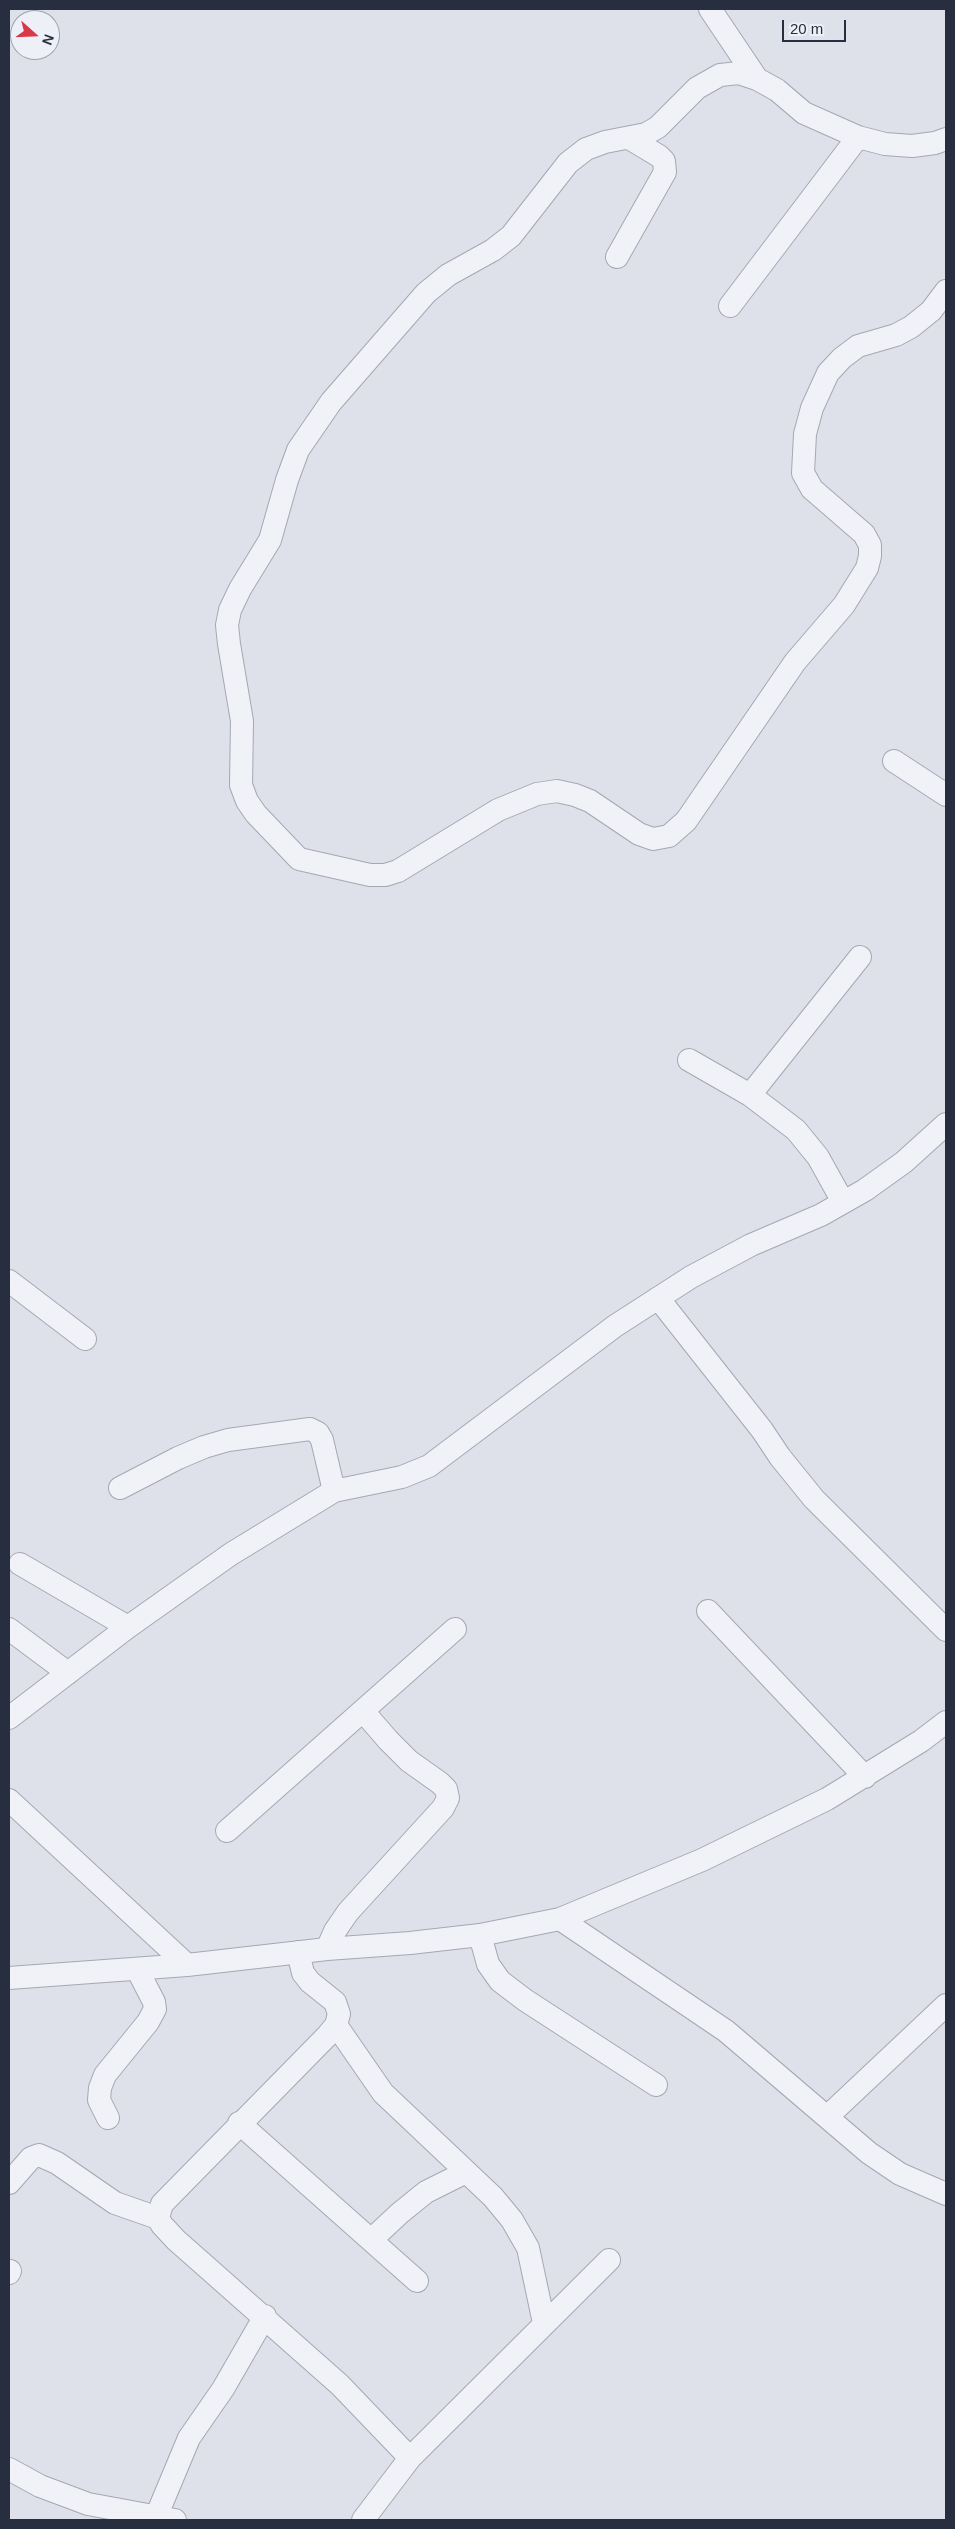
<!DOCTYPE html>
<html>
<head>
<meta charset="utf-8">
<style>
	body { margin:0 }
	#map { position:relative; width:955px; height:2529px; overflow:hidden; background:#dee1e9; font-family:Helvetica,sans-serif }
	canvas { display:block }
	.frame { position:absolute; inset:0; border:10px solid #262e40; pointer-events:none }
	.north { position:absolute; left:10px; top:10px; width:50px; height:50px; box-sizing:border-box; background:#edf0f6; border:1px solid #9da2ad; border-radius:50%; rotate:110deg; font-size:14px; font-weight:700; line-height:20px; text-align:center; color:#262e40 }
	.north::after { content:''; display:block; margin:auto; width:18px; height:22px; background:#d83848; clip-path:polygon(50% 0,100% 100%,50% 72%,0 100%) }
	.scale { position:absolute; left:782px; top:20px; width:64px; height:22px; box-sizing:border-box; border:2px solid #262e40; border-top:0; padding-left:6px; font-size:15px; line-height:18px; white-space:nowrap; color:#262e40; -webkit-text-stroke:4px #edf0f6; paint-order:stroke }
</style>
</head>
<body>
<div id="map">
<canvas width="955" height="2529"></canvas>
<div class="frame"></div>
<div class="north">N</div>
<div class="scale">20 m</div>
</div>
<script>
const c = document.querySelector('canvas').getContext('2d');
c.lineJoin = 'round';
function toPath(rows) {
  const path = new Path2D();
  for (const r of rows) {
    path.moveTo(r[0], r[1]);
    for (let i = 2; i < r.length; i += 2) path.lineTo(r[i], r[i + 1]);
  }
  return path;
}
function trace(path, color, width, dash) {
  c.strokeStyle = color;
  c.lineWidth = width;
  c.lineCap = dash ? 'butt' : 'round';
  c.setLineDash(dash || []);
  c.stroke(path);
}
const street = toPath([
	[710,9,757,79],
	[946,139,935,143,912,146,885,144,858,137,804,113,777,90,757,79,739,73,720,75,697,88,658,127,646,134,605,142,586,149,568,163,511,236,493,250,448,275,426,293,331,402,298,450,287,480,270,540,240,589,230,610,227,625,229,644,242,721,241,785,247,801,256,814,299,859,370,875,385,875,398,871,498,810,537,794,557,791,575,795,590,801,639,834,653,839,669,836,686,821,795,662,844,605,867,568,870,556,870,545,864,534,812,489,803,473,805,434,812,408,828,373,842,358,858,346,896,335,911,327,931,311,946,291],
	[617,257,665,172,664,161,659,156,629,138],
	[730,306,858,137],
	[894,761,946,795],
	[689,1060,750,1095,796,1130,818,1157,843,1202],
	[750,1095,860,957],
	[9,1281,85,1339],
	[658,1298,762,1430,780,1457,814,1499,946,1630],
	[120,1488,178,1458,204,1447,228,1440,310,1429,318,1433,322,1440,334,1491],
	[20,1564,128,1627],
	[708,1611,865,1777],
	[9,1629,68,1673],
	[9,1718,128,1627,231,1554,334,1491,402,1477,429,1466,615,1326,691,1277,751,1245,821,1215,865,1190,904,1162,946,1124],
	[9,1800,187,1965],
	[227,1831,455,1629],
	[560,1919,726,2031,869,2153,900,2174,946,2194],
	[480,1935,488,1964,500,1981,525,2000,656,2085],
	[327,1949,335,1931,348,1912,443,1808,448,1798,446,1789,440,1783,409,1761,388,1740,363,1711],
	[298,1952,303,1973,310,1982,335,2002,339,2014,336,2025,327,2036,162,2204,158,2218,162,2225,176,2240,340,2385,410,2458],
	[9,1978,187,1965,327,1949,410,1943,480,1935,560,1919,702,1860,827,1799,921,1741,946,1722],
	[336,2025,383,2093,493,2197,512,2220,528,2248,544,2323],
	[828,2116,946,2005],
	[108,2118,99,2100,100,2088,105,2075,148,2022,155,2009,154,2002,137,1969],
	[239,2123,417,2281],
	[9,2183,31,2158,39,2155,57,2163,115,2203,158,2218],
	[371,2240,400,2213,426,2192,466,2172],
	[9,2273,10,2271],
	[9,2469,40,2486,88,2504,175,2520],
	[156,2517,189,2438,223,2389,265,2316],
	[363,2520,410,2458,609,2260]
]);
trace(street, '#a3a8b3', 24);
trace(street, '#f1f2f7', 22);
</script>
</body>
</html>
